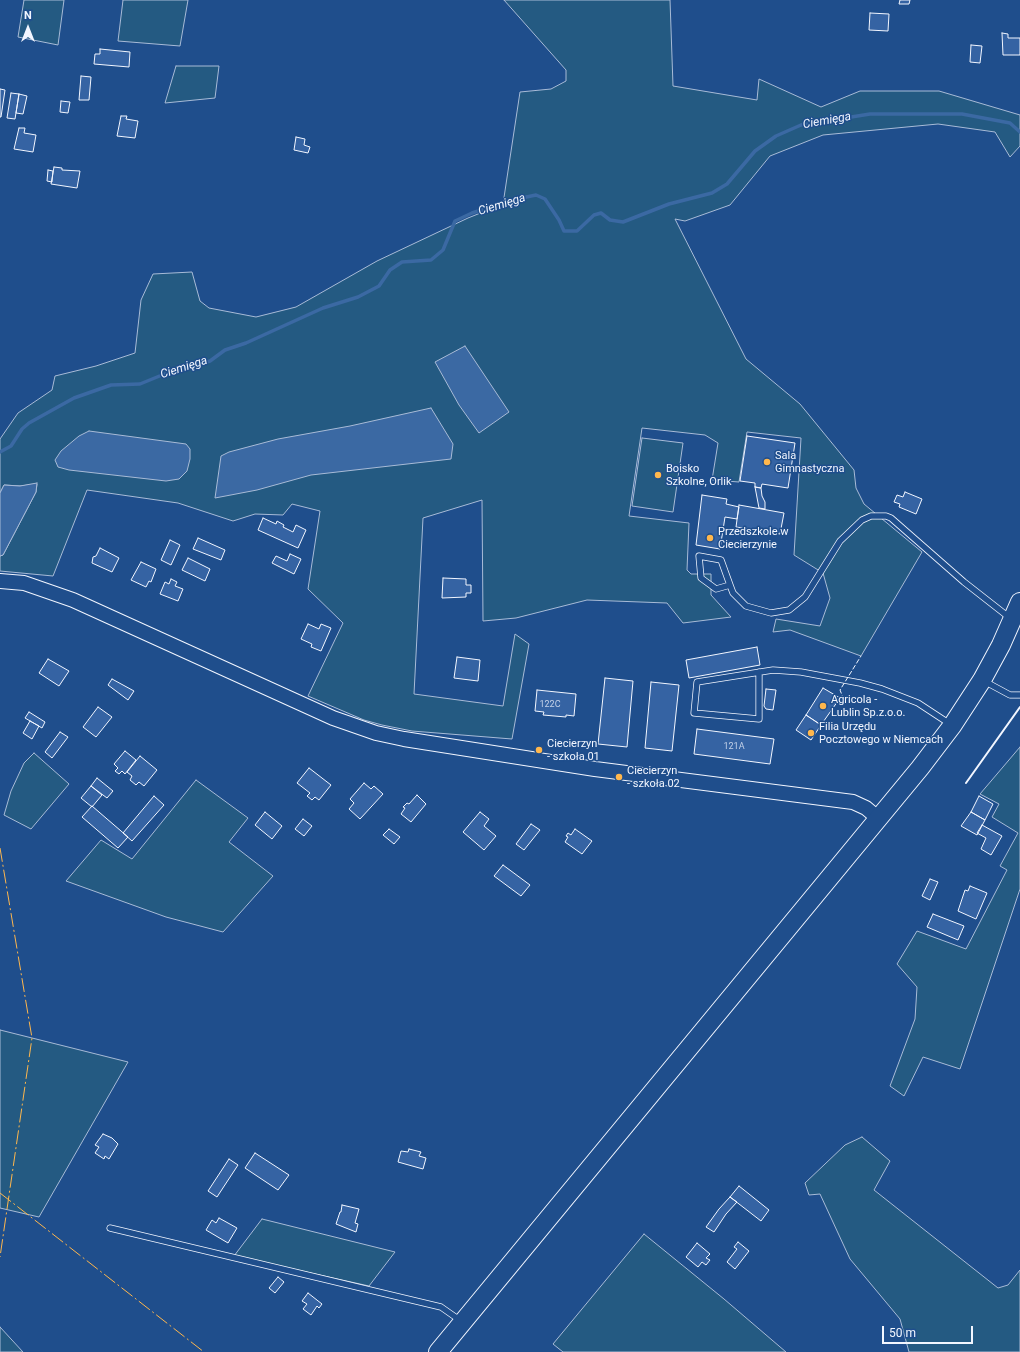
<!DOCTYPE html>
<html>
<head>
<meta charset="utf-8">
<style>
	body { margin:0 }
	#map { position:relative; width:1020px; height:1352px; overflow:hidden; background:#1f4e8c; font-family:Roboto,sans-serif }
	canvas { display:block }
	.north { position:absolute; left:8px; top:8px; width:40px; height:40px; -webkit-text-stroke:3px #1f4e8c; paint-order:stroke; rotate:0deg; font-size:11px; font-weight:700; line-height:16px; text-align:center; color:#f2f6ff }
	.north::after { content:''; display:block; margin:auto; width:14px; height:18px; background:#f2f6ff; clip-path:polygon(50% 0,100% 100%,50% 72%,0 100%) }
	.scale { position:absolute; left:882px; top:1326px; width:91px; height:18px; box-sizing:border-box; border:2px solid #f2f6ff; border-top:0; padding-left:5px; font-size:12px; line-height:14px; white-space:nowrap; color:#f2f6ff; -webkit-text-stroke:3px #1f4e8c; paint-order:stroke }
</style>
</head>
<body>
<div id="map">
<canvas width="1020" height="1352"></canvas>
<div class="north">N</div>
<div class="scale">50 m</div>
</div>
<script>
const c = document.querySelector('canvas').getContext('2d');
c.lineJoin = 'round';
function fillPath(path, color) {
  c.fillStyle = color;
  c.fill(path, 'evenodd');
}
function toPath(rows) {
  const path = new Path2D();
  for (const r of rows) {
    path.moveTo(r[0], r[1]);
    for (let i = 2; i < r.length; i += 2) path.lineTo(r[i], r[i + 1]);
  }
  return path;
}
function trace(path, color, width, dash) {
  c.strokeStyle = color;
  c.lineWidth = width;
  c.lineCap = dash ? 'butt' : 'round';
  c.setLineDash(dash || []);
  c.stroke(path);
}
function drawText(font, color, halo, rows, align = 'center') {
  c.font = font + ' Roboto,sans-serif';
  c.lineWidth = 3;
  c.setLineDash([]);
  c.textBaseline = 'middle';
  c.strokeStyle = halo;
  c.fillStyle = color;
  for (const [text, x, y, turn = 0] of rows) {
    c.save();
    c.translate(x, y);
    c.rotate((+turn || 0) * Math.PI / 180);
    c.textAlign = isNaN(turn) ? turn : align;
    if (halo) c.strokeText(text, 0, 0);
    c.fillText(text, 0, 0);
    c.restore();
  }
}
const green = toPath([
	[24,0,64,0,58,45,18,37,24,0],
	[123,0,188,0,180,46,118,41,123,0],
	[504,0,670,0,673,86,757,100,759,79,821,107,860,91,939,91,1020,115,1020,146,1010,157,995,132,938,124,823,135,770,156,730,205,685,221,675,219,746,359,800,404,854,470,856,488,864,504,922,552,861,656,790,630,773,632,776,619,820,626,830,598,823,573,794,555,801,438,747,432,739,482,712,480,718,443,705,435,642,428,629,516,689,523,687,570,691,574,711,574,711,595,731,617,683,623,667,603,587,600,516,618,483,621,482,500,423,518,414,694,503,706,515,634,529,644,512,739,412,731,382,725,364,720,308,696,343,623,308,589,320,511,292,504,283,515,255,514,233,521,178,503,87,490,53,576,0,571,0,556,3,555,36,492,37,484,20,486,4,485,0,493,0,439,18,413,52,390,55,376,96,366,135,353,141,300,153,274,192,272,200,301,209,308,256,317,296,307,377,261,468,218,503,204,520,92,551,89,566,81,566,70,504,0],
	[176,66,219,66,215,98,165,103,176,66],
	[642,438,683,443,673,512,632,506,642,438],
	[1020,747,1020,889,960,1069,923,1057,904,1096,890,1086,915,1019,917,987,897,964,917,931,966,949,1007,870,1000,866,1018,833,992,817,999,804,980,794,1020,747],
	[34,753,69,784,31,829,4,815,11,791,24,763,34,753],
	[196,780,248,818,229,842,273,876,223,932,166,917,66,881,101,840,132,859,196,780],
	[0,1030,128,1062,39,1217,0,1208,0,1030],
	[862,1137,890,1161,874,1190,998,1288,1008,1285,1020,1270,1020,1352,909,1352,900,1319,850,1259,820,1194,809,1195,805,1183,845,1145,862,1137],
	[262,1219,395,1252,369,1286,234,1256,262,1219],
	[644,1234,724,1299,786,1352,563,1352,553,1344,644,1234],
	[0,1327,23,1352,0,1352,0,1327]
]);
fillPath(green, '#245a82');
trace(green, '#a8bbd7', 1);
const water = toPath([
	[465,346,509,412,479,433,459,405,435,362,465,346],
	[431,408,453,444,451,459,311,475,257,490,215,498,221,456,229,452,278,439,350,426,431,408],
	[89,431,186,444,190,449,190,459,187,471,179,479,166,481,69,470,58,467,55,460,61,451,79,436,89,431],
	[37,483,36,492,3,555,0,556,0,493,4,485,20,486,37,483]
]);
fillPath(water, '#3b69a3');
trace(water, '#a8bbd7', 1);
trace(toPath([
	[0,452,11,446,22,429,29,423,74,398,111,385,140,384,162,375,210,361,225,350,246,343,323,308,358,297,379,286,390,270,402,262,431,260,443,250,455,221,472,213,512,200,536,195,545,199,559,220,564,231,577,231,594,215,601,213,610,220,623,222,669,204,712,193,727,184,755,151,776,136,801,125,870,114,962,114,1010,123,1020,132]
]), '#3b69a3', 3.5);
const building = toPath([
	[900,0,910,0,909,4,899,4,900,0],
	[870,13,889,14,888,31,869,30,870,13],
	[1002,33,1008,34,1008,38,1020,38,1020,55,1003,55,1002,33],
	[971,45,982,46,980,63,970,62,971,45],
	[100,49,130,52,129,67,94,64,95,54,100,54,100,49],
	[81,76,91,77,89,100,79,100,81,76],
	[0,89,5,90,1,117,0,117,0,89],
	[11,93,19,94,15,119,7,118,11,93],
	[19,94,27,96,23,114,16,113,19,94],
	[61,101,70,102,68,113,60,112,61,101],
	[121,116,127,116,126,119,138,121,135,138,117,136,121,116],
	[19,128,25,128,24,133,36,135,33,152,14,149,19,128],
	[296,137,305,139,304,145,310,147,308,153,294,150,296,137],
	[54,167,62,168,62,170,80,171,77,188,51,184,54,167],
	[48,170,53,171,52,182,47,181,48,170],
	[747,436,795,443,788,488,762,484,761,488,755,487,755,483,740,481,747,436],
	[755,487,761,488,762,496,765,502,765,509,759,508,755,487],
	[905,492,922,499,916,514,899,507,900,504,894,502,897,495,903,497,905,492],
	[702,495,727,499,726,504,739,507,737,519,725,517,720,549,696,545,702,495],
	[739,505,784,513,780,534,762,531,762,535,753,534,754,530,736,527,739,505],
	[263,518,276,524,277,521,284,525,283,527,293,532,296,525,306,530,298,548,258,530,263,518],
	[198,538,225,550,221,560,193,549,198,538],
	[170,540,180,545,171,565,161,560,170,540],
	[100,548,119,558,112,572,92,563,93,557,96,556,100,548],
	[290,554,301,559,294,574,272,563,276,556,287,561,290,554],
	[188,558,210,569,205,581,182,570,188,558],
	[141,562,156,569,151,582,149,581,146,587,131,580,141,562],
	[443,578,466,579,466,585,471,585,471,593,466,593,466,597,442,598,443,578],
	[171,579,177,582,175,586,183,589,178,601,160,594,165,582,169,584,171,579],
	[308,624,319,629,321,624,331,628,321,651,311,647,312,644,301,639,308,624],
	[757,647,760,665,689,678,686,660,757,647],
	[457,657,480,660,478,681,454,678,457,657],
	[48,659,69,671,59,686,39,673,48,659],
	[605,678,633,681,627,747,598,744,605,678],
	[112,679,134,691,128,700,108,685,112,679],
	[651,682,679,685,672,751,645,748,651,682],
	[823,688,840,698,821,725,806,715,823,688],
	[766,689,776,690,773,710,766,709,764,706,766,689],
	[537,690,576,694,574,716,566,715,566,717,543,715,544,712,535,711,537,690],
	[98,707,112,717,96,737,83,727,98,707],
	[29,712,45,722,42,728,25,718,29,712],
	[806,715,821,725,811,740,796,730,806,715],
	[30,721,39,726,32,739,23,733,30,721],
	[697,729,774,739,770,764,694,754,697,729],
	[60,732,68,737,52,758,45,752,60,732],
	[125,751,136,760,125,774,122,771,119,774,115,771,118,768,114,764,125,751],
	[140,756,157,770,144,786,139,782,136,785,130,780,132,776,127,772,140,756],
	[309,768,331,785,319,800,315,797,312,800,307,796,310,793,297,783,309,768],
	[97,778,113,791,107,798,91,786,97,778],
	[364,783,371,789,374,786,383,794,360,819,349,809,354,803,350,799,364,783],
	[91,786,102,795,92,807,81,798,91,786],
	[417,795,426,804,411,822,401,814,405,808,403,807,407,803,409,804,417,795],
	[154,796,164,805,132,841,123,833,154,796],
	[979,796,993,804,985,820,971,812,979,796],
	[92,806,128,837,118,848,82,817,92,806],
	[265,812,282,826,272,839,255,825,265,812],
	[480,812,489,819,484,826,496,836,484,850,463,832,480,812],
	[971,812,985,820,977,835,961,826,971,812],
	[303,819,312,826,304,836,295,829,303,819],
	[531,824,540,830,524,850,516,844,531,824],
	[982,825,1002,836,991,855,981,849,986,838,977,833,982,825],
	[389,829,400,837,394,844,383,835,389,829],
	[575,829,592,841,582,854,565,842,568,837,566,836,568,833,571,835,575,829],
	[503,865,530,885,521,896,494,876,503,865],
	[930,879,938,882,930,900,922,896,930,879],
	[970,886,987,893,976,919,958,911,965,890,968,891,970,886],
	[933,914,964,926,958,940,927,927,933,914],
	[103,1134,112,1138,118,1144,109,1159,105,1156,104,1159,95,1153,99,1147,95,1145,103,1134],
	[409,1149,421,1152,419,1156,426,1158,423,1169,398,1162,401,1151,408,1152,409,1149],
	[255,1153,289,1175,278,1190,245,1168,255,1153],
	[229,1159,238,1165,217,1197,208,1191,229,1159],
	[739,1186,769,1210,761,1221,730,1197,739,1186],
	[730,1197,737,1202,726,1214,714,1232,706,1227,719,1209,730,1197],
	[342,1205,359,1209,355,1223,358,1224,356,1232,336,1224,340,1212,341,1212,342,1205],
	[219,1218,237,1228,228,1243,206,1230,212,1220,216,1223,219,1218],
	[738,1242,749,1251,735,1269,727,1262,737,1249,734,1247,738,1242],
	[697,1243,710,1254,706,1258,710,1260,706,1265,702,1262,698,1267,686,1257,697,1243],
	[278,1277,284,1282,275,1293,269,1288,278,1277],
	[308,1293,322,1304,319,1308,317,1306,311,1315,303,1309,307,1304,302,1301,308,1293]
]);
fillPath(building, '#3563a3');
trace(building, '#f2f6ff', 1);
const service = toPath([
	[730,585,716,589,701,578,699,556,721,560,730,585,733,593,746,606,771,613,789,610,805,597,840,541,862,520,871,516,886,516,891,518,964,582,1010,618],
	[759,672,759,719,694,713,697,682,773,670,801,672,860,683,882,689,918,703,950,724],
	[984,681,1010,695,1020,695],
	[110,1228,441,1307,461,1321]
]);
const tertiary = toPath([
	[0,581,24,583,73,600,333,718,376,733,404,739,595,769,853,802,866,808,879,819]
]);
const trunk = toPath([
	[438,1352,920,768,952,726,982,680,1001,645,1020,602]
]);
trace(service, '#f2f6ff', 7);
trace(tertiary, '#f2f6ff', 16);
trace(trunk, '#f2f6ff', 20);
trace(service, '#1f4e8c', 5.5);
trace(tertiary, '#1f4e8c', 14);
trace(trunk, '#1f4e8c', 18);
trace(toPath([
	[844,700,840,690,861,656]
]), '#f2f6ff', 1, [5, 2]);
trace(toPath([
	[966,783,1020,707]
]), '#f2f6ff', 2);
trace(toPath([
	[0,848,32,1038,0,1257],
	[0,1193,204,1352]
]), '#ffb74d', 1, [14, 3, 2, 3]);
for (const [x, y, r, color] of [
	[767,462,4,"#ffb74d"],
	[658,475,4,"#ffb74d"],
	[710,538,4,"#ffb74d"],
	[823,706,4,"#ffb74d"],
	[811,733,4,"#ffb74d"],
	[539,750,4,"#ffb74d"],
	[619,777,4,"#ffb74d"]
]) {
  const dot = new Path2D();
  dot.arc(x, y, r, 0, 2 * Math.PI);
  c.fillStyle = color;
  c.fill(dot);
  trace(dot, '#1f4e8c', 1.5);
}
drawText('9px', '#c3d1e8', null, [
	["122C",550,705],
	["121A",734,747]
]);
drawText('11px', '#f2f6ff', '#1f4e8c', [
	["Sala",775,456],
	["Gimnastyczna",775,469],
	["Boisko",666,469],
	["Szkolne, Orlik",666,482],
	["Przedszkole w",718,532],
	["Ciecierzynie",718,545],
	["Agricola -",831,700],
	["Lublin Sp.z.o.o.",831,713],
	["Filia Urzędu",819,727],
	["Pocztowego w Niemcach",819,740],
	["Ciecierzyn",547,744],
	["- szkoła 01",547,757],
	["Ciecierzyn",627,771],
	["- szkoła 02",627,784]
], 'left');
drawText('italic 12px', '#f2f6ff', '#1f4e8c', [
	["Ciemięga",827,121,-10],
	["Ciemięga",502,205,-17],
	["Ciemięga",184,368,-18]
]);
</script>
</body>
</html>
